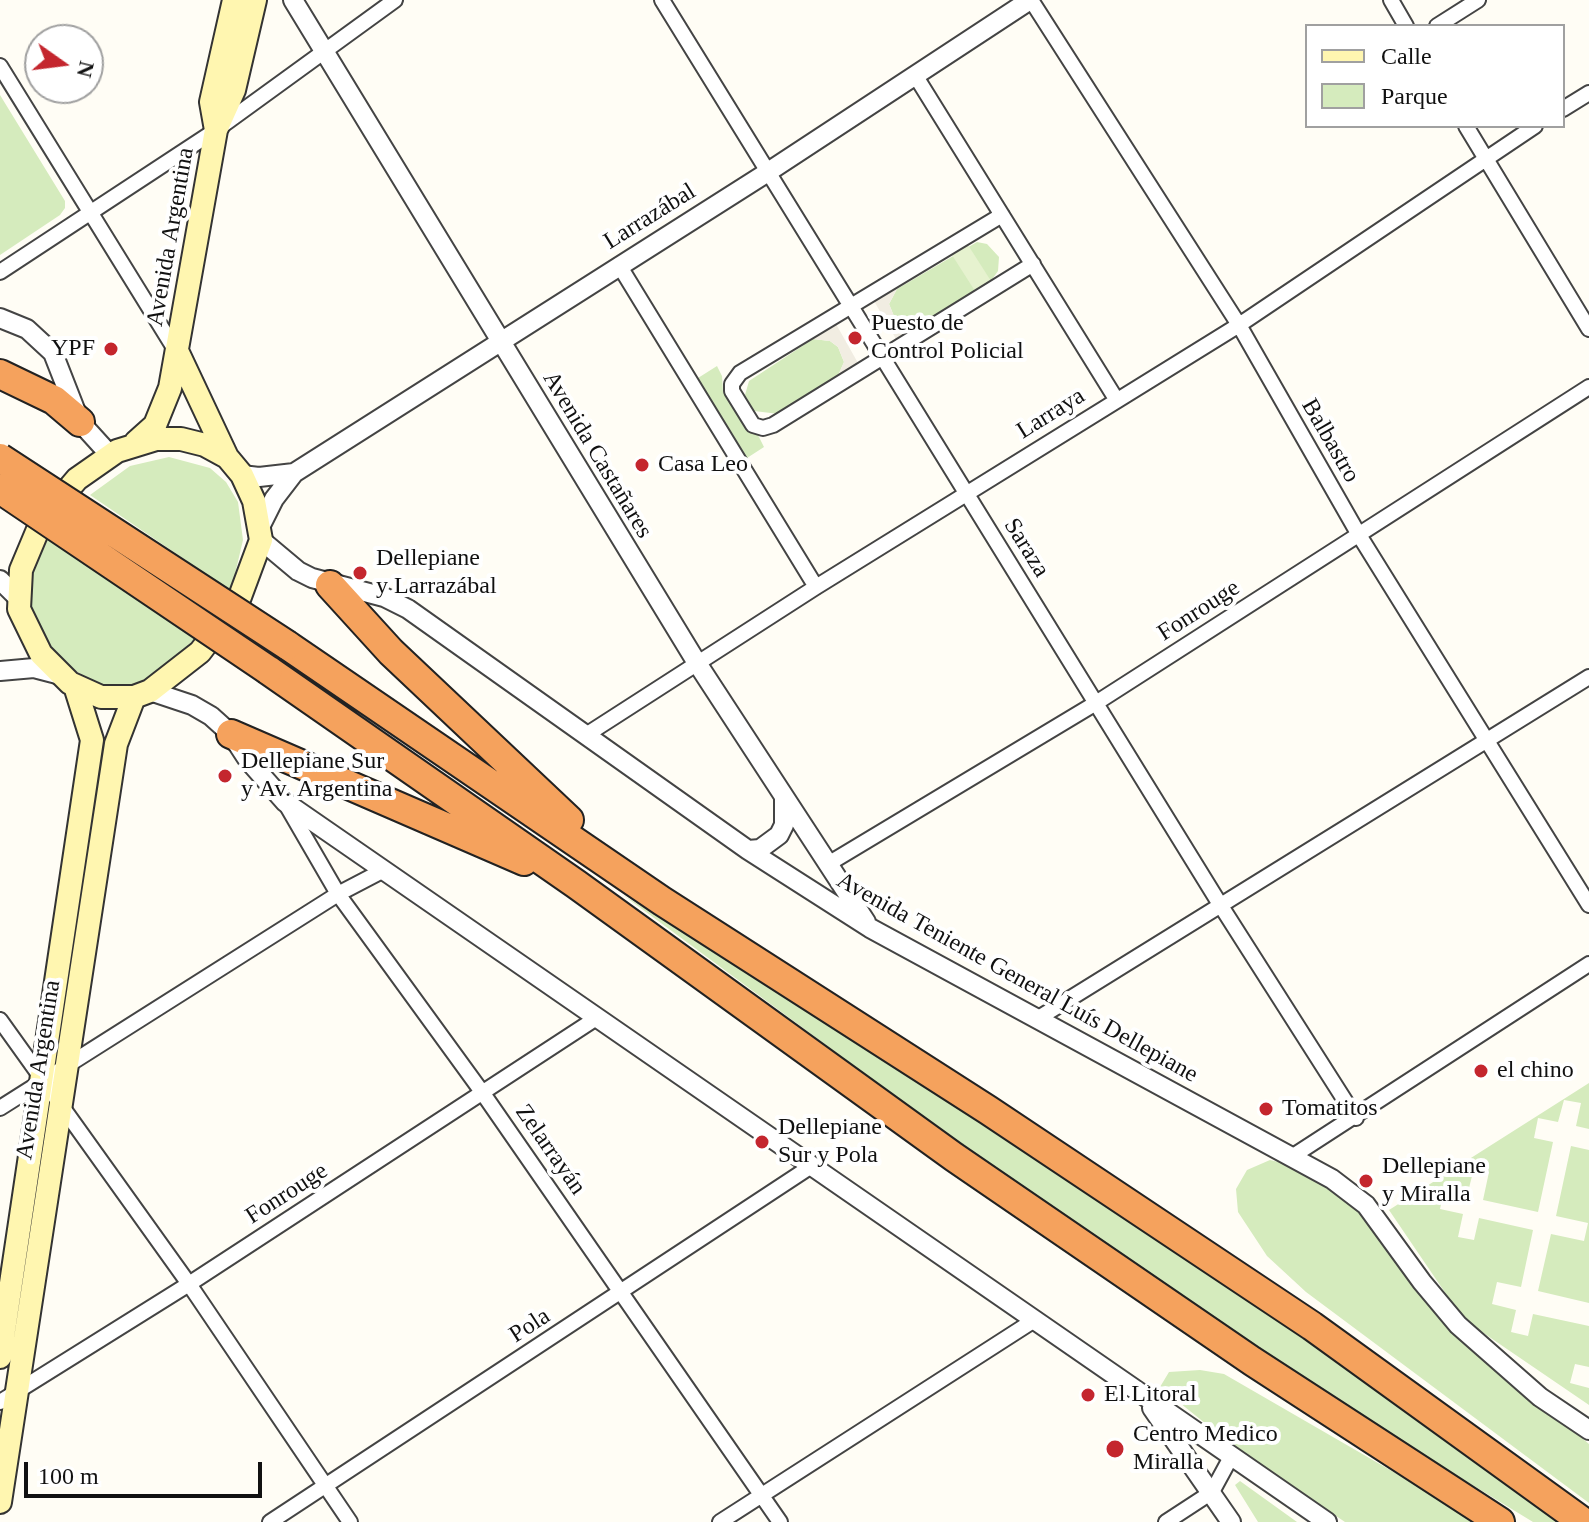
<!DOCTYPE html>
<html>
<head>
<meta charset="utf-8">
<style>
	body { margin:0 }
	#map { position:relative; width:1589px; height:1522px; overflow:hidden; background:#fffdf5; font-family:Georgia,serif }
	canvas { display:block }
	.legend { position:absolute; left:1305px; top:24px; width:260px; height:104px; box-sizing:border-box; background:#fff; border:2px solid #a0a0a0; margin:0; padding:10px 14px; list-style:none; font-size:24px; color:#111 }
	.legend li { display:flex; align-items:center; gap:16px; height:40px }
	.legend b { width:40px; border:2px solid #a0a0a0 }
	.north { position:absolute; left:24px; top:24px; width:80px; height:80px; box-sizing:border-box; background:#fff; border:2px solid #a0a0a0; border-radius:50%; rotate:104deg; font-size:22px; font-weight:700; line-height:32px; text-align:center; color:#111 }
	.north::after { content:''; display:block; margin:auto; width:28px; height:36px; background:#c4262e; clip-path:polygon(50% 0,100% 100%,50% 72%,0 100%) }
	.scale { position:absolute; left:24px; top:1462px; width:238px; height:36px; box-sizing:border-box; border:4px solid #111; border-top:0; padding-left:10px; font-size:24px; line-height:28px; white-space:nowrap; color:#111; -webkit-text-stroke:6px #fff; paint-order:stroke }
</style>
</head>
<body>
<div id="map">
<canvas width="1589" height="1522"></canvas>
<ul class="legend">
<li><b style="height:10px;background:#fff6b0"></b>Calle</li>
<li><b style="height:22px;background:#d5ebbd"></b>Parque</li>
</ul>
<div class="north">N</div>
<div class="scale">100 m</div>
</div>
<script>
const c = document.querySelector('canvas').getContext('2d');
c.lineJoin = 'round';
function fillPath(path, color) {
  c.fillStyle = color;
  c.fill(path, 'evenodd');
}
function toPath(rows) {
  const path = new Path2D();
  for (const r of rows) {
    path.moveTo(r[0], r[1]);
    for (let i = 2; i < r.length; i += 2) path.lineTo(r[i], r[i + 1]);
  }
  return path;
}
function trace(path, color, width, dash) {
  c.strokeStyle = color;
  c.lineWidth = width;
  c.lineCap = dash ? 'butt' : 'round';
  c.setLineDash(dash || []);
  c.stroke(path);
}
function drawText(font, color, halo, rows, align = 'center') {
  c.font = font + ' Georgia,serif';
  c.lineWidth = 8;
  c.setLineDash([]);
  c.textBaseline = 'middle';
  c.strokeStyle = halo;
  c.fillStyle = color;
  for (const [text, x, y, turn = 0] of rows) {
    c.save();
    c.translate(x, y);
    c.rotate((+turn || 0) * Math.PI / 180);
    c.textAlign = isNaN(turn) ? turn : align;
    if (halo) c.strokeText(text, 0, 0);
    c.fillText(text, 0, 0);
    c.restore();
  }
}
fillPath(toPath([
	[0,95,65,201,65,208,60,215,0,255],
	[977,242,987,244,999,257,998,271,991,281,919,325,901,323,895,319,889,304,897,289],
	[813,339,830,341,838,347,844,362,837,378,779,414,754,411,745,395,749,381],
	[717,366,722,376,723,392,746,429,758,435,764,447,747,458,698,378],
	[169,457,210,468,226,482,238,502,243,540,231,591,90,495,130,466],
	[45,533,201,639,153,680,127,688,97,684,63,663,29,617,26,573],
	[623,895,946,1092,1387,1393,1558,1522,1533,1522,1338,1403,979,1158],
	[1589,1083,1589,1129,1576,1126,1581,1103,1564,1100,1558,1122,1538,1118,1534,1138,1553,1142,1538,1212,1483,1200,1489,1172,1474,1168,1467,1196,1444,1191,1440,1209,1463,1214,1458,1237,1474,1240,1479,1218,1533,1230,1521,1287,1497,1282,1492,1304,1516,1310,1511,1332,1528,1336,1533,1314,1589,1326,1589,1367,1575,1364,1570,1383,1589,1388,1589,1405,1463,1319,1389,1210],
	[1571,1146,1589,1150,1589,1303,1538,1291,1551,1234,1584,1241,1588,1223,1556,1216],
	[1270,1160,1287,1164,1346,1200,1375,1227,1486,1357,1589,1444,1589,1503,1306,1292,1267,1256,1238,1212,1236,1189,1247,1170],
	[1200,1370,1224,1374,1480,1522,1345,1522,1241,1452,1160,1387,1169,1372],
	[1240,1481,1297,1522,1258,1522,1235,1485]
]), '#d5ebbd');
fillPath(toPath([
	[968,245,991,281,975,291,952,255]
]), '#e6f2cf');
fillPath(toPath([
	[897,289,889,304,895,318,901,323,919,325,896,339,874,301],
	[836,324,858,363,837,378,844,362,838,347,830,341,813,339]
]), '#f1ede2');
const minor = toPath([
	[662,0,1221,906,1356,1118],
	[1031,0,1239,325,1359,535,1589,905],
	[1391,0,1406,26],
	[1437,26,1478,0],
	[0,66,176,351],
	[915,75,1116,399],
	[1563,109,1589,93],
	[1466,126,1589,329],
	[1002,215,740,373,732,384,732,391,753,425,763,428,773,425,1033,264],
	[619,265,816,587],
	[0,272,216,130,395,0],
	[586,735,816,587,1239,325,1535,126],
	[287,806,338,894,482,1092,780,1522],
	[828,864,1096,703,1589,387],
	[1037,1019,1589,677],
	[0,1020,189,1284,350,1522],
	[0,1108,338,894,382,871],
	[1293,1156,1589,964],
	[0,1402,189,1284,595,1019],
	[270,1522,813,1165],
	[720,1522,1036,1319],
	[1166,1522,1212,1492,1231,1457]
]);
const tertiary = toPath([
	[293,0,697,663,866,922],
	[0,318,27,329,53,353,80,422,110,455],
	[242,475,259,477,294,473],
	[261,525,274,499,294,473,768,172,1030,0],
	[261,540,298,571,312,578,384,597,408,609,748,850,870,928,1332,1179,1366,1205,1422,1282,1458,1325,1540,1397,1589,1430],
	[0,580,18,598],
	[0,671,34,668,57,674],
	[150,691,192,705,211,716,231,734,248,760,285,802,1327,1522],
	[748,850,760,849,779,835,784,825,784,799],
	[1152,1408,1231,1522]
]);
const secondary = toPath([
	[216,130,211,102,234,0],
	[178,353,227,457],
	[156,439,181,439,205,445,227,457,242,475,254,501,261,540,238,602,200,652,150,691,134,697,101,697,70,683,41,654,19,609,21,570,42,520,77,479,117,451,156,439],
	[136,442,155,425,170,388,216,130,234,90,255,0],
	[0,1357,92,740,75,686],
	[0,1502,116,744,134,697]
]);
const motorway = toPath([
	[0,374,54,400,80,422],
	[330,585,391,652,569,820],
	[287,645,662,901,988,1110,1312,1326,1583,1522],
	[268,670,576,884,954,1157,1252,1361,1500,1522],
	[231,734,524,861]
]);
trace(minor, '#444', 18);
trace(tertiary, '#444', 22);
trace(secondary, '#333', 26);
trace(motorway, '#222', 32);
trace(minor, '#fff', 14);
trace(tertiary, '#fff', 18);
trace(secondary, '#fff6b0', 22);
trace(motorway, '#f5a25d', 28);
const motorwayBridge = toPath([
	[0,458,287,645],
	[0,489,268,670]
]);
trace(motorwayBridge, '#222', 32, []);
trace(motorwayBridge, '#f5a25d', 28);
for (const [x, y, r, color] of [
	[855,338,8,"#c4262e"],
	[111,349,8,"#c4262e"],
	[642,465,8,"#c4262e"],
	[360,573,8,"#c4262e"],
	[225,776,8,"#c4262e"],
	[1481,1071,8,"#c4262e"],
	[1266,1109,8,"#c4262e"],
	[762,1142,8,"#c4262e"],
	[1366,1181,8,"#c4262e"],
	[1088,1395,8,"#c4262e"],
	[1115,1449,10,"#c4262e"]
]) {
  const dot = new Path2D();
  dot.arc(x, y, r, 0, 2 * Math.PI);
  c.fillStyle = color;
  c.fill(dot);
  trace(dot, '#fff', 3);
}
drawText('24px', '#111', '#fff', [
	["Larrazábal",650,217,-32],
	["Avenida Argentina",171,237,-80],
	["Larraya",1051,414,-32],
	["Balbastro",1330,441,60],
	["Avenida Castañares",597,455,59],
	["Saraza",1026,548,58],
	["Fonrouge",1199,611,-33],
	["Avenida Teniente General Luís Dellepiane",1017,978,29],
	["Avenida Argentina",39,1070,-81],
	["Zelarrayán",550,1150,55],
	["Fonrouge",287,1194,-33],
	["Pola",530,1326,-33]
]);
drawText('24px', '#111', '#fff', [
	["Puesto de",871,324],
	["Control Policial",871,352],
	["YPF",95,349,"right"],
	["Casa Leo",658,465],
	["Dellepiane",376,559],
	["y Larrazábal",376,587],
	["Dellepiane Sur",241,762],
	["y Av. Argentina",241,790],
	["el chino",1497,1071],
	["Tomatitos",1282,1109],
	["Dellepiane",778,1128],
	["Sur y Pola",778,1156],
	["Dellepiane",1382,1167],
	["y Miralla",1382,1195],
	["El Litoral",1104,1395],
	["Centro Medico",1133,1435],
	["Miralla",1133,1463]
], 'left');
</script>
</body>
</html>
